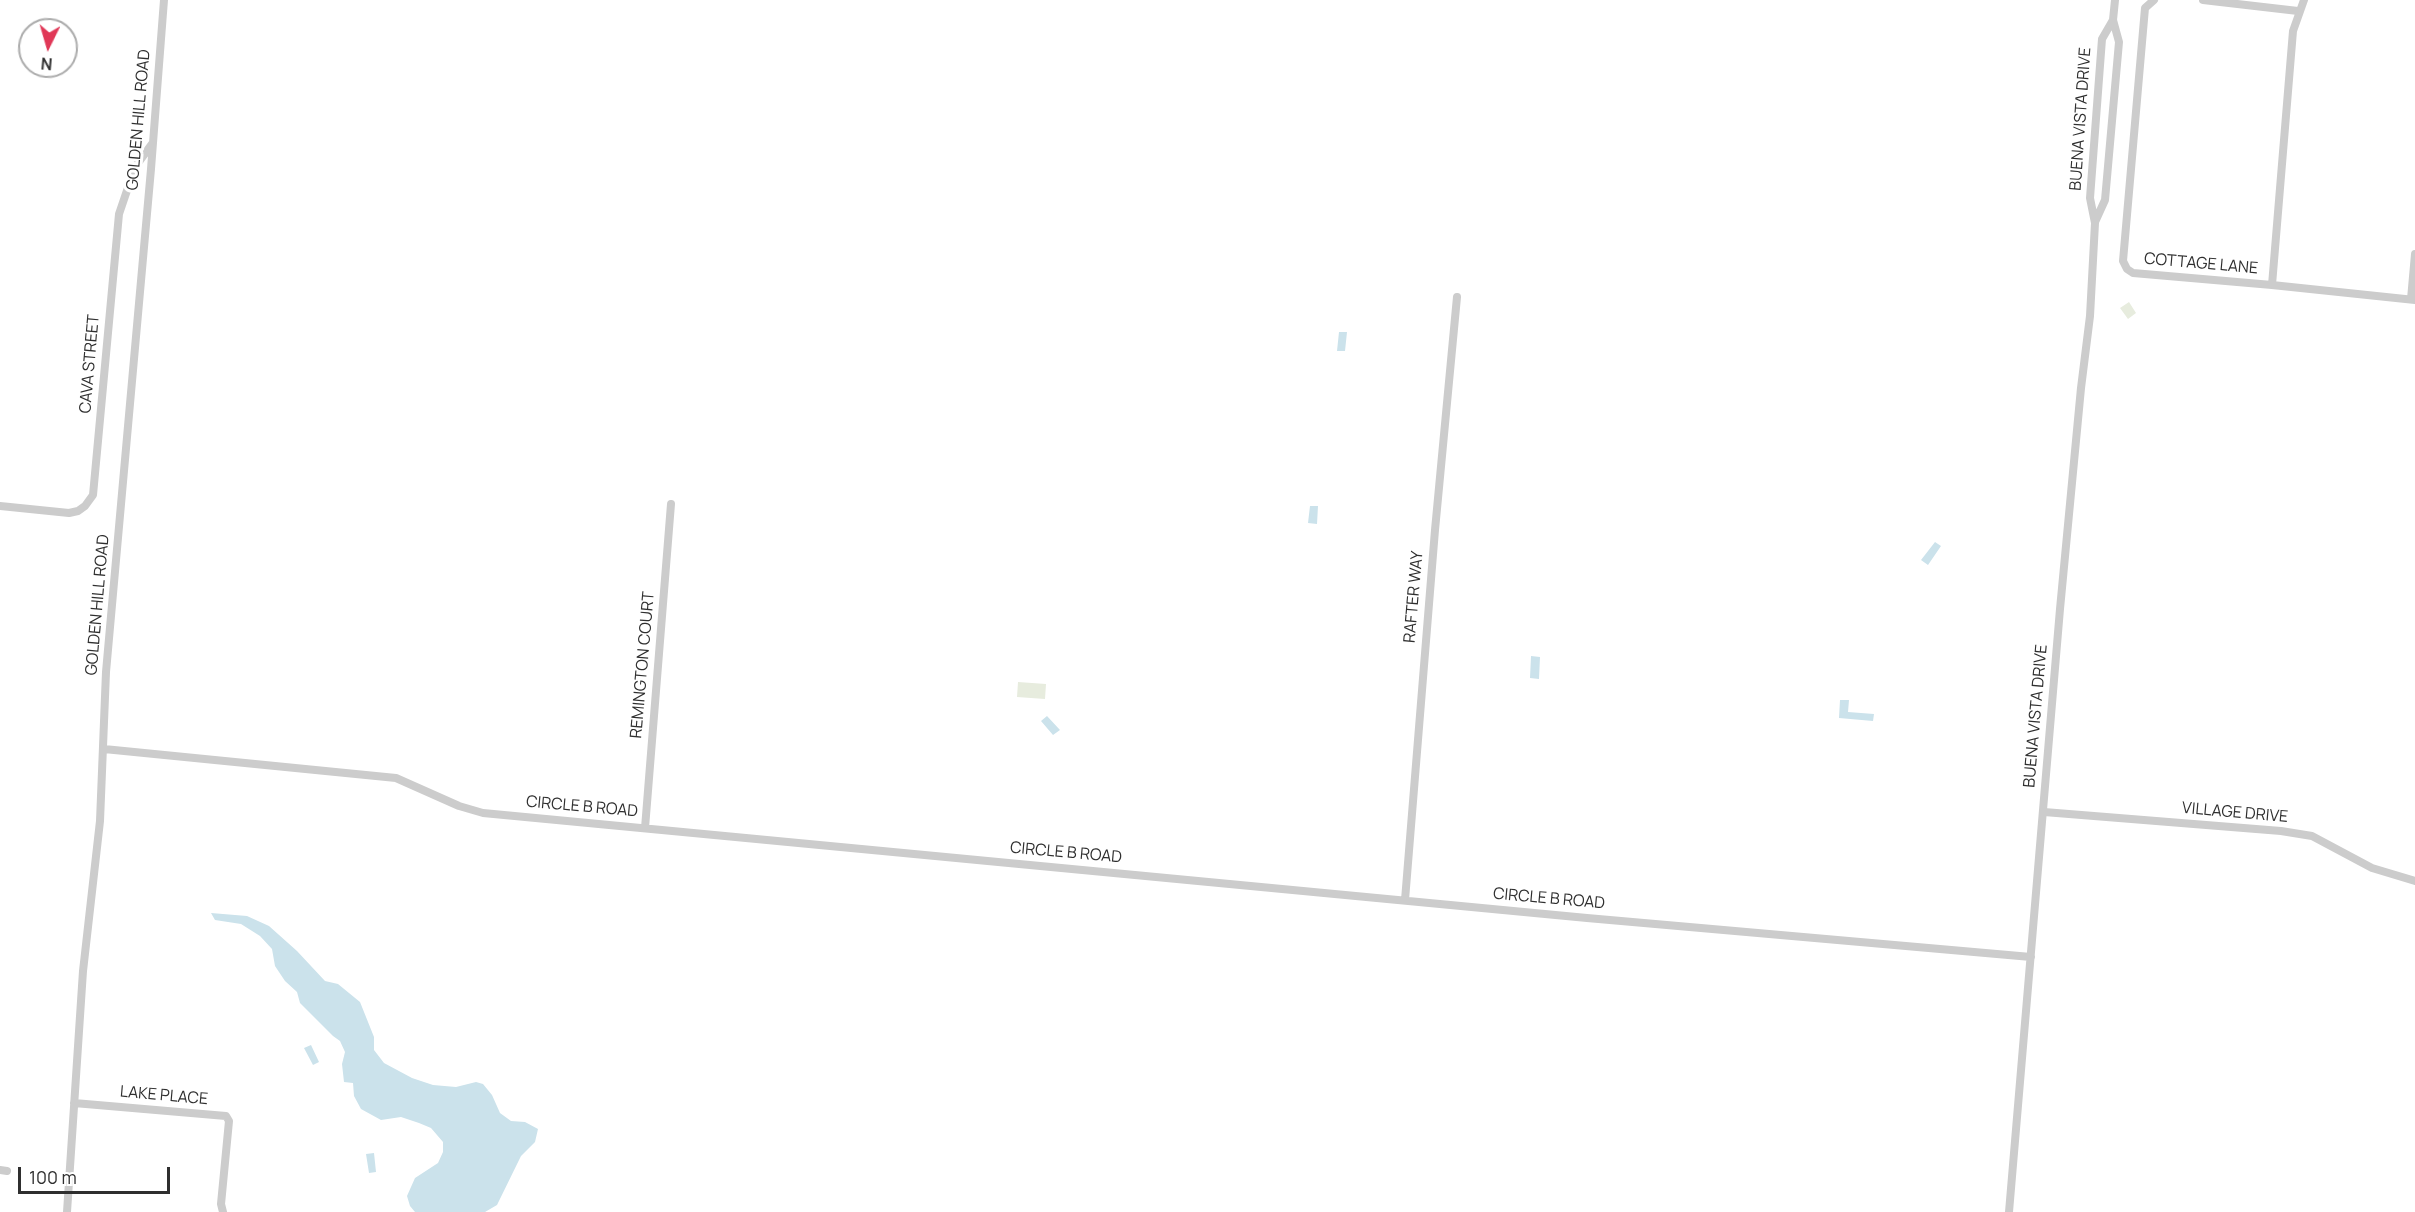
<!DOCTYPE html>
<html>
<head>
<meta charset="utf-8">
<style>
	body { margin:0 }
	#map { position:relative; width:2415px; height:1212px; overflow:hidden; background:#fff; font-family:Manrope,sans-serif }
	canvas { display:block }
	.north { position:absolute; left:18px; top:18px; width:60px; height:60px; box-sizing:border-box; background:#fff; border:2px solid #acacac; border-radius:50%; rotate:185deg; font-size:16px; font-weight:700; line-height:24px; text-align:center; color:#2f2f2f }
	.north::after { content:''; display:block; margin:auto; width:21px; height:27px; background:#e03857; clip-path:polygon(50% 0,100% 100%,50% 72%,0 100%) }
	.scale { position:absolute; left:18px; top:1167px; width:152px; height:27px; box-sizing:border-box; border:3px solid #2f2f2f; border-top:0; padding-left:8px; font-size:18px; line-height:21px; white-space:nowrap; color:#2f2f2f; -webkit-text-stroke:4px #fff; paint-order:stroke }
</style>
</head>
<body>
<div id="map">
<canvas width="2415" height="1212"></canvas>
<div class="north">N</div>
<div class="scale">100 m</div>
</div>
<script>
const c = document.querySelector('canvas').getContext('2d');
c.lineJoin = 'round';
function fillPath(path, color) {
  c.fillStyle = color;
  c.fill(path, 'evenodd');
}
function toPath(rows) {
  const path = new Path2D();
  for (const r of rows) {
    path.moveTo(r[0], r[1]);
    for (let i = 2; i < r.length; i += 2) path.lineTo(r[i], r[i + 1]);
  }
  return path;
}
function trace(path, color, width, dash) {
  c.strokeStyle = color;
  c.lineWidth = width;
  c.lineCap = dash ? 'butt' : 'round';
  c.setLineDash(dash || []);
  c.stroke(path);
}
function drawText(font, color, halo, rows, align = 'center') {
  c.font = font + ' Manrope,sans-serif';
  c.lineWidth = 6;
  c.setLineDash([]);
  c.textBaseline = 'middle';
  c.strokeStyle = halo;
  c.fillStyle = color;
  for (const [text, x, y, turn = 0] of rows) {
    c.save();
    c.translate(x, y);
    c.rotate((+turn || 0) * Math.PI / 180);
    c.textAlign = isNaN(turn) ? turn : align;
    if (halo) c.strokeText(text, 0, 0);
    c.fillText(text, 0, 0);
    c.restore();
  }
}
fillPath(toPath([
	[2129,302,2136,313,2128,319,2120,308],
	[1018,682,1046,684,1045,699,1017,697]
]), '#e7ecde');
fillPath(toPath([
	[1339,332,1347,332,1345,351,1337,351],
	[1310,506,1318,506,1317,524,1308,523],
	[1935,542,1941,546,1928,565,1921,560],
	[1531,656,1540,657,1539,679,1530,678],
	[1840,700,1849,700,1848,712,1874,714,1873,721,1839,718],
	[1047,716,1060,730,1053,735,1041,721],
	[211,913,247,916,269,926,297,951,325,981,338,984,360,1002,374,1037,374,1050,384,1063,412,1078,433,1085,456,1087,476,1082,483,1084,492,1095,500,1113,511,1121,525,1122,538,1129,535,1142,521,1156,497,1205,485,1212,415,1212,410,1206,407,1196,415,1178,438,1163,443,1152,443,1142,431,1128,419,1123,401,1117,381,1120,361,1109,354,1096,353,1083,344,1082,342,1064,345,1052,340,1041,333,1036,300,1003,297,992,285,981,275,966,272,949,260,936,241,924,215,920],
	[311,1045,319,1062,313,1065,304,1048],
	[374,1153,376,1172,369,1173,366,1154]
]), '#cbe2eb');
trace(toPath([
	[2154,0,2145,8,2123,261,2127,269,2133,273,2272,285,2293,31,2304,0],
	[2203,0,2298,11],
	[2095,222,2105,200,2119,42,2113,20,2115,0],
	[2272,285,2415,300],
	[2411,299,2415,254],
	[0,506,69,513,78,511,85,506,93,495,119,214,135,167,152,144],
	[104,749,396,778,459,806,483,813,1587,918,2031,957],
	[2044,812,2281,831,2312,836,2372,868,2415,881],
	[645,828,671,504],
	[1405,900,1435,530,1457,297],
	[74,1103,226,1116,229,1121,221,1204,223,1212],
	[0,1170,7,1171],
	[67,1212,83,971,100,821,106,672,151,169,164,0],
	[2009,1212,2060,609,2081,388,2090,316,2095,223,2090,198,2102,39,2113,20]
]), '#ccc', 8);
drawText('16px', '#2f2f2f', '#fff', [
	["BUENA VISTA DRIVE",2081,119,-86],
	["GOLDEN HILL ROAD",139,120,-85],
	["COTTAGE LANE",2201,264,5],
	["CAVA STREET",90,364,-85],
	["RAFTER WAY",1414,597,-85],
	["GOLDEN HILL ROAD",98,605,-85],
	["REMINGTON COURT",643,665,-85],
	["BUENA VISTA DRIVE",2036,716,-85],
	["CIRCLE B ROAD",582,807,5],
	["VILLAGE DRIVE",2235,813,5],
	["CIRCLE B ROAD",1066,853,5],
	["CIRCLE B ROAD",1549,899,5],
	["LAKE PLACE",164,1096,5]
]);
</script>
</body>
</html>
